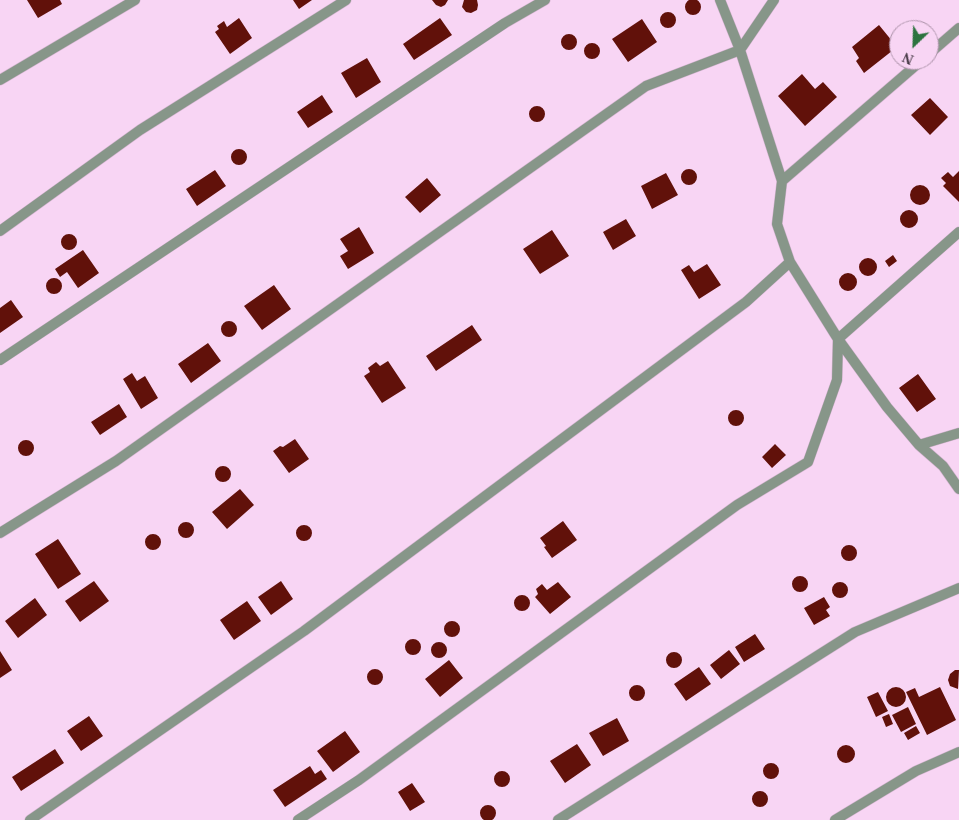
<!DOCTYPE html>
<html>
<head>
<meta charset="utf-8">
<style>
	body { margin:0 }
	#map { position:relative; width:959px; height:820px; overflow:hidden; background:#f8d5f4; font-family:Georgia,serif }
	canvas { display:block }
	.north { position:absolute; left:889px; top:20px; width:50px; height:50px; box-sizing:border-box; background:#f8d5f4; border:1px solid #af95ac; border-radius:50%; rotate:204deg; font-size:14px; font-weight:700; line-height:20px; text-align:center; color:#423541 }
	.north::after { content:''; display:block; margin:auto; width:18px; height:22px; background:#2c733f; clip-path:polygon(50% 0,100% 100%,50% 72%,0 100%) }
</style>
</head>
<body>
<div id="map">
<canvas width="959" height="820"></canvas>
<div class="north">N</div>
</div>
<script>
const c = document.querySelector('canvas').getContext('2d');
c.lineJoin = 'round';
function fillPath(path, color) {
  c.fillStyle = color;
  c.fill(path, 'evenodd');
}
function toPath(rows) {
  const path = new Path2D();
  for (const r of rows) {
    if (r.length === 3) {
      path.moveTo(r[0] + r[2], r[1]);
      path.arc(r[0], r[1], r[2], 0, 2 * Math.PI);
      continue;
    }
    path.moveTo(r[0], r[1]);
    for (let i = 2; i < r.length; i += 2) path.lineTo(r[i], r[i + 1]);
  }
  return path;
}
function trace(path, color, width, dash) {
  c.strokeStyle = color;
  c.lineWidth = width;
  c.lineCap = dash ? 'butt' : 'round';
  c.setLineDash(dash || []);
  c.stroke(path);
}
fillPath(toPath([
	[693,7,8],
	[27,0,60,0,62,4,38,18],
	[293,0,312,0,299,9],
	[432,0,448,0,445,5,441,7,436,5],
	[464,0,477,0,478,5,477,10,471,13,466,12,462,7],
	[668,20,8],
	[239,18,252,38,230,54,215,32,219,29,217,26,224,21,227,27],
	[440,18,452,35,414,60,403,44],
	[642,19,657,42,628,62,612,39],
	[879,25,897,47,864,73,856,61,859,58,852,47],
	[569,42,8],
	[592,51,8],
	[367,58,381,82,356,98,341,73],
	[802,74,815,89,823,82,837,97,805,126,778,96],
	[322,95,333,112,308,128,297,112],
	[930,98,948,117,930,135,911,115],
	[537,114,8],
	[239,157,8],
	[689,177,8],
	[215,170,226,186,197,206,186,189],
	[959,171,959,202,943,186,946,183,941,178,948,172,953,177],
	[666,173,678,195,652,209,641,186],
	[427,178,441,195,420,213,405,197],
	[920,195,10],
	[909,219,9],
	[626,219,636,236,613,250,603,232],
	[359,227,374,253,348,269,340,256,348,251,340,239],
	[552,230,569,256,540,274,523,249],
	[69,242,8],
	[83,250,99,273,78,288,67,272,60,277,55,269],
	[893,255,897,261,889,267,885,261],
	[868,267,9],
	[707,264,721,285,699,299,681,270,689,265,694,272],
	[848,282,9],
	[54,286,8],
	[274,285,291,309,262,330,244,306],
	[11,300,23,317,0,333,0,308],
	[229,329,8],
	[472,325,482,340,436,371,426,356],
	[208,343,221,361,191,383,178,364],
	[388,361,406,388,382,403,364,376,370,372,368,368,376,362,380,366],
	[132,373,137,381,145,376,158,398,141,409,123,379],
	[918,374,936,399,917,412,899,388],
	[119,404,127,417,100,435,91,422],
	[736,418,8],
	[295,439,309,459,289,473,273,451,280,446,283,447],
	[26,448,8],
	[775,444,786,455,772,468,762,457],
	[223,474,8],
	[240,489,254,505,227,529,212,512],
	[563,521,577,540,552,558,544,547,546,546,540,538],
	[186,530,8],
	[304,533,8],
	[153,542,8],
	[58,539,81,574,58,589,35,554],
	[849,553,8],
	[800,584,8],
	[94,581,109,601,80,622,65,601],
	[281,581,293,599,271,615,258,597],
	[840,590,8],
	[558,582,571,597,550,614,535,597,538,594,536,589,542,584,547,590],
	[522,603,8],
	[824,597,830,607,826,610,830,616,814,625,804,608],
	[35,598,47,615,18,638,5,621],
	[247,601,261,621,234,640,220,620],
	[452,629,8],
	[755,634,765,649,744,662,735,647],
	[413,647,8],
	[439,650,8],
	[729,650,740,664,721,679,710,665],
	[0,651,12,670,0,678],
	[674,660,8],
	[449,660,463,678,440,697,425,679],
	[699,667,711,684,686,701,674,684],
	[375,677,8],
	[955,670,959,670,958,689,950,686,948,680,950,674],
	[637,693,8],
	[896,697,10],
	[940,687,956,720,927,735,906,692,915,688,919,697],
	[878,692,888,711,876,717,867,697],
	[908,707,916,724,901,732,892,715],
	[889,714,893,724,886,727,882,717],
	[89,716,103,736,81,751,67,731],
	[617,718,629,741,603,756,589,733],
	[916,726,920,733,908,740,904,733],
	[345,731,360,752,333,772,317,751],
	[577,744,591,765,565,783,550,761],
	[846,754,9],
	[55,749,64,763,21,791,12,777],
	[771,771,8],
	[310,766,315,774,321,770,327,779,285,807,273,790],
	[502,779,8],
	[412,783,425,802,410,811,398,792],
	[760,799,8],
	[488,813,8]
]), '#61110a');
const minor = toPath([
	[720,0,740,50,782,181,777,224,790,262,838,339,887,407,919,445,943,466,959,489],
	[929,54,959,28],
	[0,80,135,0],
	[782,181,922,60],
	[0,231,140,130,346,0],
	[0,360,505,23,545,0],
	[919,445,959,433],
	[0,533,116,461,646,86,740,50,774,0],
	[30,820,304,631,746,302,790,262],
	[298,820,359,780,737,505,808,462,837,380,838,339,959,232],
	[558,820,855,632,959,588],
	[835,820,916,771,959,752]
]);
trace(minor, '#d4b5d0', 11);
trace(minor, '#879689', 10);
</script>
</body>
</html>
